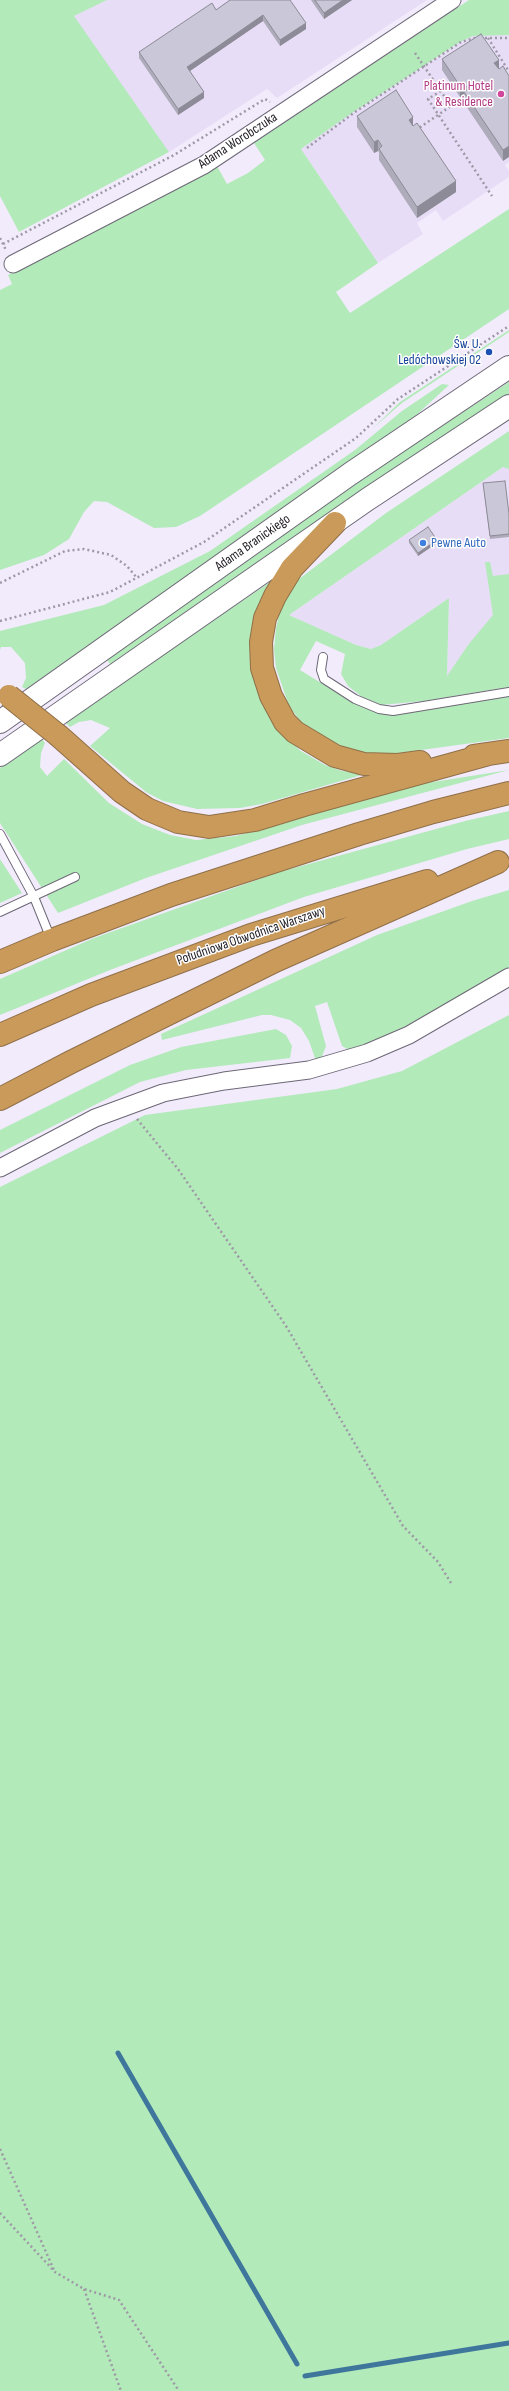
<!DOCTYPE html>
<html>
<head>
<meta charset="utf-8">
<style>
	body { margin:0 }
	canvas { display:block; background:#f2ebfc }
</style>
</head>
<body>
<canvas width="509" height="2391"></canvas>
<script>
const c = document.querySelector('canvas').getContext('2d');
c.lineJoin = 'round';
function fillPath(path, color) {
  c.fillStyle = color;
  c.fill(path, 'evenodd');
}
function toPath(rows) {
  const path = new Path2D();
  for (const r of rows) {
    path.moveTo(r[0], r[1]);
    for (let i = 2; i < r.length; i += 2) path.lineTo(r[i], r[i + 1]);
  }
  return path;
}
function trace(path, color, width, dash) {
  c.strokeStyle = color;
  c.lineWidth = width;
  c.lineCap = dash ? 'butt' : 'round';
  c.setLineDash(dash || []);
  c.stroke(path);
}
function drawText(font, color, halo, rows, align = 'center') {
  c.font = font + ' "Sofia Sans Condensed",sans-serif';
  c.lineWidth = 3;
  c.setLineDash([]);
  c.textBaseline = 'middle';
  c.strokeStyle = halo;
  c.fillStyle = color;
  for (const [text, x, y, turn = 0] of rows) {
    c.save();
    c.translate(x, y);
    c.rotate((+turn || 0) * Math.PI / 180);
    c.textAlign = isNaN(turn) ? turn : align;
    if (halo) c.strokeText(text, 0, 0);
    c.fillText(text, 0, 0);
    c.restore();
  }
}
fillPath(toPath([
	[107,0,427,0,277,98,267,89,169,152,73,16],
	[487,34,509,35,509,162,505,165,509,171,509,177,443,221,436,210,417,223,423,234,378,263,301,149,346,117,460,42,473,36],
	[509,463,509,675,468,645,447,677,449,598,381,645,371,649,356,645,289,615]
]), '#e8ddf6');
fillPath(toPath([
	[0,0,107,0,74,16,169,152,19,232,0,196],
	[469,0,509,0,509,35,473,36,460,42,346,117,301,149,378,263,336,292,350,313,509,209,509,309,200,516,176,527,154,528,107,502,94,501,84,512,69,539,44,555,0,570,0,290,12,284,8,275,217,166,227,184,248,173,265,160,254,143],
	[509,330,509,332,402,403,372,429,400,402],
	[509,382,509,394,111,665,106,659,363,478],
	[442,384,449,385,411,420,26,689,22,687,26,678,25,663,11,647,1,647,0,650,0,631,104,605,210,551,355,450,402,411],
	[509,431,509,469,503,467,289,615,356,645,371,649,381,645,449,598,447,676,468,645,493,615,485,562,490,562,493,576,509,574,509,687,424,701,381,705,362,697,348,686,341,674,345,654,316,641,300,670,357,705,379,713,399,714,509,696,509,738,377,756,356,754,318,738,301,722,289,706,276,668,274,649,276,628,281,607,295,582,386,513],
	[270,582,257,611,284,736,301,751,325,765,342,771,365,774,262,804,240,808,197,809,163,801,146,792,90,746,110,728,91,720,79,722,70,727,65,722],
	[41,738,45,743,41,753,40,767,47,776,64,759,109,803,142,824,170,835,196,840,236,836,414,785,509,770,302,825,146,878,58,913,0,823,0,768],
	[509,811,509,839,467,849,304,897,110,970,0,1015,0,979,94,938,276,873,465,821],
	[0,859,22,893,0,903],
	[509,890,509,969,422,1021,374,1043,349,1050,342,1046,327,1002,315,1006,326,1046,321,1059,316,1061,309,1041,301,1028,290,1020,271,1015,262,1015,162,1040,161,1034,377,935,472,901],
	[509,1015,509,2391,0,2391,0,1187,145,1115,337,1089,402,1071],
	[276,1029,286,1035,292,1046,290,1058,186,1070,140,1082,0,1153,0,1130,130,1065,181,1047]
]), '#b3eaba');
trace(toPath([
	[118,2053,297,2364],
	[305,2376,509,2343]
]), '#3f769c', 5);
const service = toPath([
	[323,657,321,670,324,679,355,699,379,709,393,711,509,692],
	[0,834,34,897,51,939],
	[0,912,75,877]
]);
const minor = toPath([
	[13,264,204,165,452,0],
	[0,1168,95,1118,163,1093,224,1081,309,1070,367,1053,409,1035,509,977]
]);
const secondary = toPath([
	[0,722,350,474,509,367],
	[0,755,368,499,509,406]
]);
const motorway = toPath([
	[335,523,292,568,275,596,265,618,261,642,262,668,271,696,285,722,295,732,335,756,364,764,398,765,420,762],
	[59,736,122,792,147,809,178,822,209,827,255,820,304,805,489,754],
	[474,756,509,751],
	[0,962,52,940,171,895,359,834,433,812,509,793],
	[0,1035,91,995,251,935,427,881],
	[0,1099,71,1062,275,961,498,862]
]);
trace(service, '#6d6776', 10);
trace(minor, '#6d6776', 19);
trace(secondary, '#6d6776', 24);
trace(motorway, '#907049', 24);
trace(toPath([
	[480,38,509,38],
	[488,38,508,70],
	[415,53,451,106,419,128],
	[441,91,428,99,492,196],
	[307,148,355,112,461,42,475,38],
	[0,238,6,250],
	[3,244,174,155,265,99,270,102],
	[0,583,65,551,84,549,111,555,127,566,137,578],
	[0,621,110,592,204,542,356,438,398,399,509,326],
	[137,1119,178,1169,286,1326,403,1526,438,1562,451,1583],
	[0,2149,54,2270],
	[0,2213,55,2272,84,2289,119,2300,179,2391],
	[84,2289,121,2391]
]), '#9e99a6', 2.5, [2, 3]);
trace(service, '#fff', 8);
trace(minor, '#fff', 17);
trace(secondary, '#fff', 22);
trace(motorway, '#c99a5a', 22);
const motorwayBridge = toPath([
	[9,696,59,736]
]);
trace(motorwayBridge, '#907049', 24, []);
trace(motorwayBridge, '#c99a5a', 22);
fillPath(toPath([
	[230,0,306,29,280,46,263,21,190,71,204,98,178,115,139,58,139,52,216,10],
	[311,0,352,0,324,19],
	[442,59,499,69,509,76,503,161,464,103,464,94,460,97,442,70],
	[357,116,413,125,456,192,417,218,379,160,379,152,378,151,374,153,357,127],
	[483,483,509,514,509,537,490,539],
	[409,540,437,543,418,556,409,543]
]), '#aeabba');
fillPath(toPath([
	[343,0,352,0,324,19,324,13],
	[263,15,263,21,187,73,187,67],
	[306,23,306,29,280,46,280,40],
	[499,60,499,71,494,63],
	[464,83,464,94,460,97,460,86],
	[204,92,204,98,178,115,178,109],
	[413,117,413,128,409,120],
	[378,140,378,151,374,153,374,142],
	[509,146,509,157,503,161,503,150],
	[456,181,456,192,417,218,417,207],
	[437,540,437,543,418,556,418,553]
]), '#8d8b97');
const building = toPath([
	[230,0,290,0,306,23,280,40,263,15,217,47,187,67,204,92,178,109,139,52,212,3,216,10,230,0],
	[315,0,343,0,324,13,315,0],
	[481,34,499,60,494,63,499,69,503,66,509,76,509,146,503,150,464,92,468,89,464,83,460,86,442,59,481,34],
	[396,90,413,117,409,120,413,126,417,123,456,181,417,207,379,149,382,146,378,140,374,142,357,116,396,90],
	[505,481,509,514,509,534,490,536,483,483,505,481],
	[428,527,437,540,418,553,409,540,428,527]
]);
fillPath(building, '#cac7d8');
trace(building, '#8d8b97', 1);
for (const [x, y, r, color] of [
	[501,94,4,"#d1479c"],
	[489,352,4,"#1a4fb4"],
	[423,543,4,"#3f7fe0"]
]) {
  const dot = new Path2D();
  dot.arc(x, y, r, 0, 2 * Math.PI);
  c.fillStyle = color;
  c.fill(dot);
  trace(dot, '#fff', 1.5);
}
drawText('14px', '#b23c85', '#fff', [
	["Platinum Hotel",493,86],
	["& Residence",493,102]
], 'right');
drawText('14px', '#262329', '#fff', [
	["Adama Worobczuka",238,141,-33],
	["Adama Branickiego",253,543,-35],
	["Południowa Obwodnica Warszawy",251,936,-19]
]);
drawText('14px', '#164399', '#fff', [
	["Św. U.",481,344],
	["Ledóchowskiej 02",481,360]
], 'right');
drawText('14px', '#366cbe', '#fff', [
	["Pewne Auto",431,543]
], 'left');
</script>
</body>
</html>
